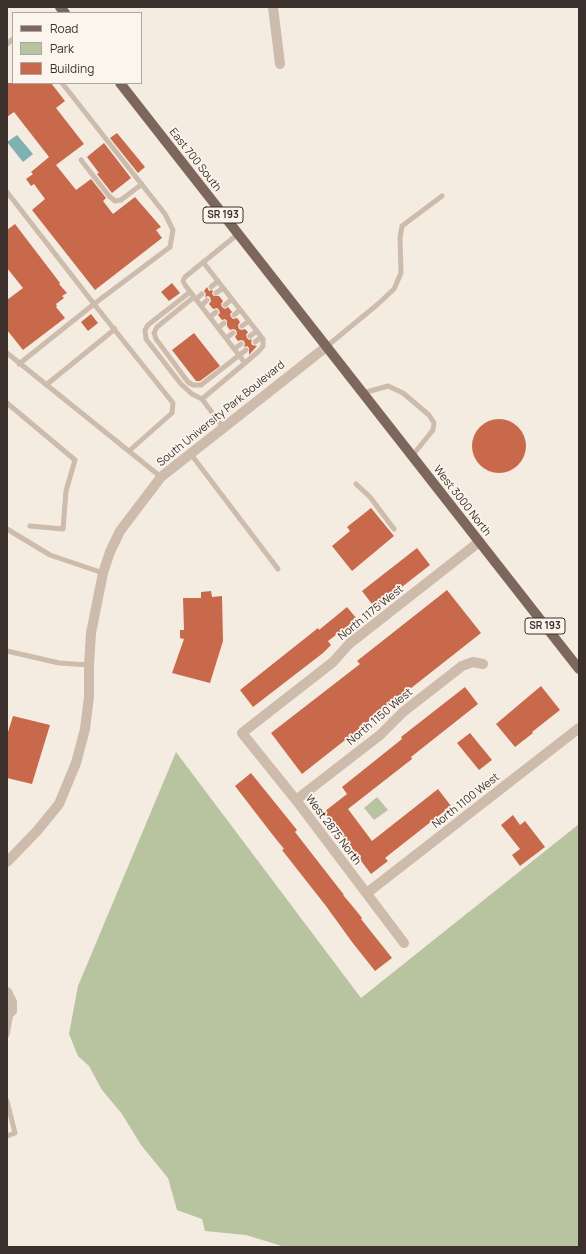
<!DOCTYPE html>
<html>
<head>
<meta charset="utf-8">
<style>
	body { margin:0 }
	#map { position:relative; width:586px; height:1254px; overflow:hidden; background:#f4ebe1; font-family:Manrope,sans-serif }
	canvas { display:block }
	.frame { position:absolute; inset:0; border:8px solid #3b302b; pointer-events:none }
	.legend { position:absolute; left:12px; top:12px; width:130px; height:72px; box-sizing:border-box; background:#fbf5ee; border:1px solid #aea6a0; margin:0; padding:5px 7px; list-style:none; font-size:12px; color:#3b302b }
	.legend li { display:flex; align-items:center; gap:8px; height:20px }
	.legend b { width:20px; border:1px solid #aea6a0 }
</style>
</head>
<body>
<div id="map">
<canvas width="586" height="1254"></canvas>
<div class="frame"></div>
<ul class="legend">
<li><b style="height:5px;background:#7d675c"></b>Road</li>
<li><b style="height:11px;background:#b8c4a0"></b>Park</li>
<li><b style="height:11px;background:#c8694b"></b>Building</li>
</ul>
</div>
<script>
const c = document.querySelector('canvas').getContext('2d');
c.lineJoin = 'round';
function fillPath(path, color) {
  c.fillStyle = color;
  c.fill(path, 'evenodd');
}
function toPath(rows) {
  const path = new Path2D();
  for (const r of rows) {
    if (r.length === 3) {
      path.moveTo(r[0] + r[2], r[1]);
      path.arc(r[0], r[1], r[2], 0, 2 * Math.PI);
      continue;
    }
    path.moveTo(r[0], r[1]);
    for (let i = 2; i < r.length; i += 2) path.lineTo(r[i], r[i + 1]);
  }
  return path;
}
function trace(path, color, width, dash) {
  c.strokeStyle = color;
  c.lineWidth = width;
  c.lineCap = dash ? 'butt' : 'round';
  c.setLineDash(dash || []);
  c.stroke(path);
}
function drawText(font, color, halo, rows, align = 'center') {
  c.font = font + ' Manrope,sans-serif';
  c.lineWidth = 3.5;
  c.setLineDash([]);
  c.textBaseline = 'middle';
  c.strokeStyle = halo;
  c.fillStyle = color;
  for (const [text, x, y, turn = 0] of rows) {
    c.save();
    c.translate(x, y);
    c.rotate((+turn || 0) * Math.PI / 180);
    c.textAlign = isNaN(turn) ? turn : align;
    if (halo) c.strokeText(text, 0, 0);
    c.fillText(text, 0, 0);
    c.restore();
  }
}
fillPath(toPath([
	[176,752,361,998,579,824,579,1247,285,1247,246,1235,205,1231,202,1219,177,1210,168,1178,141,1145,122,1114,102,1090,89,1066,78,1056,69,1034,78,986],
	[377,797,388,810,374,820,364,808]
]), '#b8c4a0');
fillPath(toPath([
	[17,135,33,154,23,162,7,142]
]), '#7fb0b2');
fillPath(toPath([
	[7,83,51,83,65,101,56,108,84,144,56,165,76,190,91,179,106,198,103,201,113,214,135,197,161,227,156,230,162,238,95,290,32,210,45,199,34,184,31,186,26,179,33,174,31,172,49,157,14,112,7,117],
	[117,133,145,167,138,173,110,138],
	[104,143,131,178,112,193,97,174,99,173,87,157],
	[15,224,60,283,59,284,67,293,62,296,64,298,56,304,57,306,56,307,65,318,23,350,7,330,7,300,23,288,7,268,7,230],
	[172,283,180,293,169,301,161,292],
	[207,287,209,291,213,290,212,294,214,296,219,296,223,301,221,304,222,307,225,309,228,307,232,312,230,314,231,317,233,319,237,318,240,322,238,325,239,329,242,330,245,329,248,332,246,335,247,338,249,340,252,339,251,342,252,345,257,346,249,355,249,348,247,346,244,347,245,344,244,341,241,340,238,341,235,337,237,334,236,330,233,329,230,330,227,326,227,321,225,319,222,320,218,315,220,313,219,310,217,308,213,309,209,304,211,301,210,297,208,296,205,297,206,294,204,291],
	[91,314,98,323,88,331,81,322],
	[194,333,220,366,200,381,196,381,172,350],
	[499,446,27],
	[371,508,394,536,352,571,332,546,350,531,347,527],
	[417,548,430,565,375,608,362,591],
	[447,590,481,633,302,774,271,733,360,664,357,661],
	[211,591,212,597,222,596,223,641,210,683,172,673,184,639,180,638,180,630,184,630,183,598,201,598,201,592],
	[347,607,357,619,328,641,331,645,323,653,253,707,240,690,318,628,319,630],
	[541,686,560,710,532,732,533,733,515,747,496,724],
	[465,687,478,704,411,757,412,759,348,809,372,841,438,789,451,806,385,858,388,861,371,874,324,812,347,794,342,787,402,739,401,737],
	[13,716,50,725,32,784,7,778,7,735],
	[470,733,492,760,479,770,457,743],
	[251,773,297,830,295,832,344,895,343,895,354,908,362,918,361,919,392,958,375,971,352,942,326,906,282,850,284,849,272,834,235,786],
	[513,815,520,825,525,821,545,847,520,866,512,855,520,849,501,825]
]), '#c8694b');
trace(toPath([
	[7,44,13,39],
	[81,160,109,196,115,201,121,200,142,184],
	[7,192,94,304,170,247,173,230,165,214,62,83],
	[203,262,263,339,263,346,259,351,245,363],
	[211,287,218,281],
	[190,292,148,325,145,330,146,339,181,384,192,394,202,399],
	[216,293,223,288],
	[194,297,157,327,154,333,156,339,188,382,193,385,201,385,246,350],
	[196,299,202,294],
	[225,305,232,299],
	[201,306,207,300],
	[234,315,240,310],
	[210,317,216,312],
	[242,326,249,321],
	[218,328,224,323],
	[250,336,257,331],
	[226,338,233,333],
	[255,342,261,337],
	[326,347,378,304,394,289,401,273,400,238,402,226,442,196],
	[234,349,241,344],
	[7,353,161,477],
	[19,364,94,304,173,403,172,413,129,451],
	[46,385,115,329],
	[363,393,388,386,403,393,429,415,434,423,433,430,412,456],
	[7,403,75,460,66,491,63,529,30,526],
	[223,427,202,399,245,363,185,285,183,281,185,277,238,234],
	[190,453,278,569],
	[356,484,370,497,394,529],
	[7,529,50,555,103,573],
	[7,651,59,663,89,665],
	[7,1035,11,1013],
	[7,1101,15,1133,7,1136]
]), '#cdbbac', 5);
trace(toPath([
	[273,7,280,64],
	[296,800,380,735,403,712,462,666,473,662,483,664],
	[367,893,579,728],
	[404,943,296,800,242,733,333,662,349,644,479,542],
	[7,992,12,1002,12,1011,7,1015]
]), '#cdbbac', 10);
trace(toPath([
	[7,862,37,831,59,804,76,763,85,729,89,697,89,665,91,633,103,573,110,552,120,531,161,477,326,347]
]), '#cdbbac', 10);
trace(toPath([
	[60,7,65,13],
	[120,83,579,669]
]), '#7d675c', 10);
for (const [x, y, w] of [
	[223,215,40],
	[545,626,40]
]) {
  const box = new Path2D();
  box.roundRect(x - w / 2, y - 8, w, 16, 3);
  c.fillStyle = '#fbf5ee';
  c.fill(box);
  trace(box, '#3b302b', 1);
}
drawText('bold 10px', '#3b302b', null, [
	["SR 193",223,215],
	["SR 193",545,626]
]);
drawText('11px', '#3b302b', '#fbf5ee', [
	["East 700 South",195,160,52],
	["South University Park Boulevard",221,414,-39],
	["West 3000 North",462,501,52],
	["North 1175 West",371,613,-39],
	["North 1150 West",380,717,-40],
	["North 1100 West",466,801,-38],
	["West 2875 North",333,830,53]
]);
</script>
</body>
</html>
